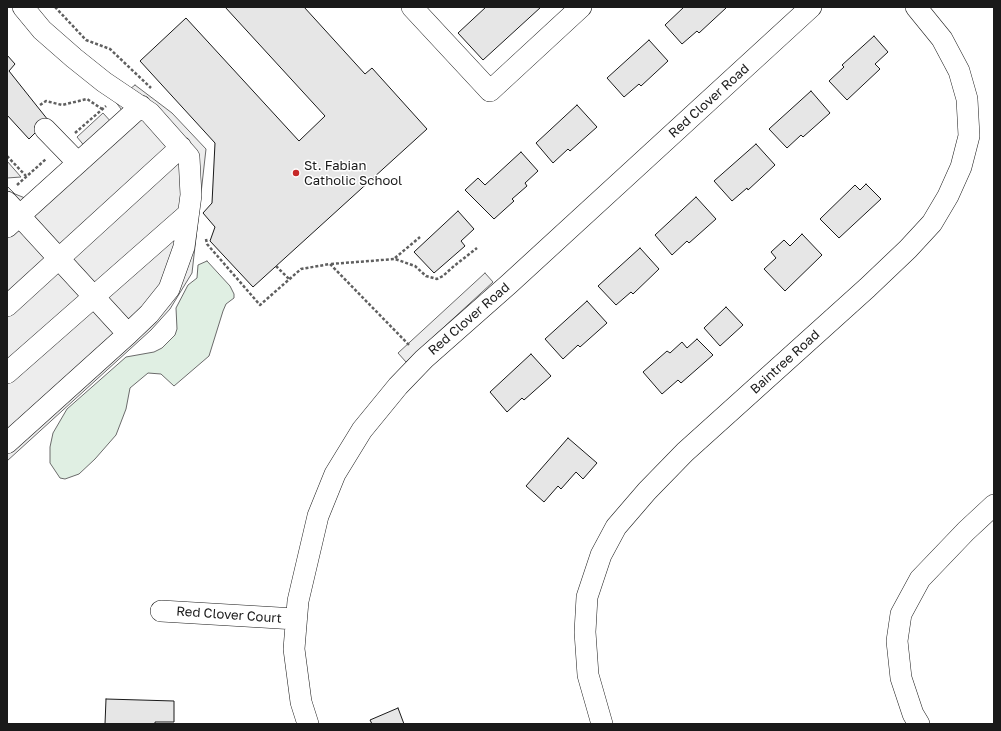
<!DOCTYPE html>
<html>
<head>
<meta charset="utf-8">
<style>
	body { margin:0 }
	#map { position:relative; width:1001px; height:731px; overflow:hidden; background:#fff; font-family:"Golos Text",sans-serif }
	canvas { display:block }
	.frame { position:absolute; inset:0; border:8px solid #1a1a1a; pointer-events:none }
</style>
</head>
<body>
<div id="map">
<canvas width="1001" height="731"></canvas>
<div class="frame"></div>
</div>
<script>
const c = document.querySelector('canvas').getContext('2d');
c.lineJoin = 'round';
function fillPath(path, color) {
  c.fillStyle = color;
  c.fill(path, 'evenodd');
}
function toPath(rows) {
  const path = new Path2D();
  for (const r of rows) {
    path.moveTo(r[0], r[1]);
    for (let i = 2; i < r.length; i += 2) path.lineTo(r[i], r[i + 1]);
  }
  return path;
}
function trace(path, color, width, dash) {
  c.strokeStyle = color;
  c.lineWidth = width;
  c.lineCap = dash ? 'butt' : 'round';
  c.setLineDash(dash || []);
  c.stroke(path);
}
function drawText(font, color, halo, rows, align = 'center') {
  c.font = font + ' "Golos Text",sans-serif';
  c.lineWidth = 3;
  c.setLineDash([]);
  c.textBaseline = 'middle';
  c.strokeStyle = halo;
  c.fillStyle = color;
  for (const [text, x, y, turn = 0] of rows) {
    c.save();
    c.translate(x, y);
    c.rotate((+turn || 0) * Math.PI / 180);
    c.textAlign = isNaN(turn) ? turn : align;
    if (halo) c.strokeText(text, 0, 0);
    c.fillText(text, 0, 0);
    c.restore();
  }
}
const green = toPath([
	[207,261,230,286,234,294,234,298,226,304,223,311,209,356,174,386,161,374,148,373,130,388,126,409,116,435,95,459,79,474,65,479,60,478,50,463,50,447,53,433,67,409,126,357,154,352,162,348,175,335,177,329,176,308,188,285,197,278,198,265,207,261]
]);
fillPath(green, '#e0efe3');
trace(green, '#6a6a6a', 1);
const parking = toPath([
	[135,85,172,113,206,149,192,273,170,309,151,330,7,461,7,186,15,194,25,198,86,148,77,137,103,113,113,124,121,116,121,109,115,101,135,85],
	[7,161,21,177,7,178,7,161],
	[485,273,493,282,406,362,398,353,485,273]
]);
fillPath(parking, '#ededed');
trace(parking, '#6a6a6a', 1);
const building = toPath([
	[225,7,304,7,365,74,372,68,427,129,253,287,210,241,215,227,203,213,212,203,215,143,140,61,186,18,299,141,325,116,225,7],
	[486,7,541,7,483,60,458,33,486,7],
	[684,7,724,7,726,8,699,33,697,31,682,44,665,25,684,7],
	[874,36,888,52,875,64,880,69,847,100,829,81,844,67,842,65,874,36],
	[649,40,668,61,641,86,639,84,624,97,607,78,649,40],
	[7,55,15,64,9,71,48,120,29,139,7,115,7,55],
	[811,91,830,113,803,137,801,135,787,148,769,129,811,91],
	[577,105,597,127,570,151,568,149,553,163,536,143,577,105],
	[756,144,775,165,748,190,747,188,732,201,714,181,756,144],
	[521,152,538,171,525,183,527,186,512,199,514,201,494,219,465,190,478,178,485,185,521,152],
	[866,184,881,199,839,238,820,219,855,185,860,190,866,184],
	[696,197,716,219,689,243,687,241,672,255,655,235,696,197],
	[458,211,474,229,461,241,465,246,434,273,414,252,458,211],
	[802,234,822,255,785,291,764,269,776,258,771,252,784,240,790,246,802,234],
	[640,248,659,269,633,294,631,292,616,305,598,286,640,248],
	[587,301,607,323,580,347,578,345,563,359,545,339,587,301],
	[726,307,743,325,720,346,704,328,726,307],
	[697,339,713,355,681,383,678,380,662,394,643,372,667,351,670,353,682,342,687,348,697,339],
	[531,354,551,376,524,400,522,398,507,412,490,392,531,354],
	[568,438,597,463,583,479,576,472,561,489,558,486,544,502,526,486,568,438],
	[106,699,174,701,174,722,155,722,155,724,105,724,106,699],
	[398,708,404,724,372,724,370,720,398,708]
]);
fillPath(building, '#e6e6e6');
trace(building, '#1a1a1a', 1);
const minor = toPath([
	[412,7,490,91,581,7],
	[45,129,78,163],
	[7,202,128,334],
	[7,227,141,106],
	[7,306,181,147],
	[7,373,188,214],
	[7,443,128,334,149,314,169,289,184,247,191,195,189,157,150,113,104,82,74,58,42,30,23,7],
	[161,611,296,619],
	[308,724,301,702,294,649,298,601,318,516,335,474,362,430,398,386,424,359,509,284,811,7],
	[602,724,588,675,585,632,587,597,601,555,616,527,647,491,685,452,867,288,908,249,932,223,948,196,961,167,969,136,967,99,959,71,942,39,916,7],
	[919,724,913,714,901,678,897,641,901,614,920,579,966,531,994,505]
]);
trace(minor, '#1a1a1a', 22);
trace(toPath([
	[55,7,86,40,110,49,151,88],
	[40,105,46,101,62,105,87,99,102,109],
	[75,133,106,106],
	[7,156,26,176],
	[17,185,46,159],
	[206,239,207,244,260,305,301,269,330,264,410,346],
	[395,258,420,237],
	[331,264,395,259,415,266,426,276,437,279,443,276,454,266,477,248],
	[276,266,289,279]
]), '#5f5f5f', 2.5, [3, 2]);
trace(minor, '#fff', 21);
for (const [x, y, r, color] of [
	[296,173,4,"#c62828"]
]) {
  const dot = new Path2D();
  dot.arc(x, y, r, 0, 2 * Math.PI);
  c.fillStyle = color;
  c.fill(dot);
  trace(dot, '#fff', 1.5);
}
drawText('13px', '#1a1a1a', '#fff', [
	["Red Clover Road",709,101,-42],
	["Red Clover Road",469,319,-41],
	["Baintree Road",785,362,-42],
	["Red Clover Court",229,615,4]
]);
drawText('13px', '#1a1a1a', '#fff', [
	["St. Fabian",304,166],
	["Catholic School",304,181]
], 'left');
</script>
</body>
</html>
